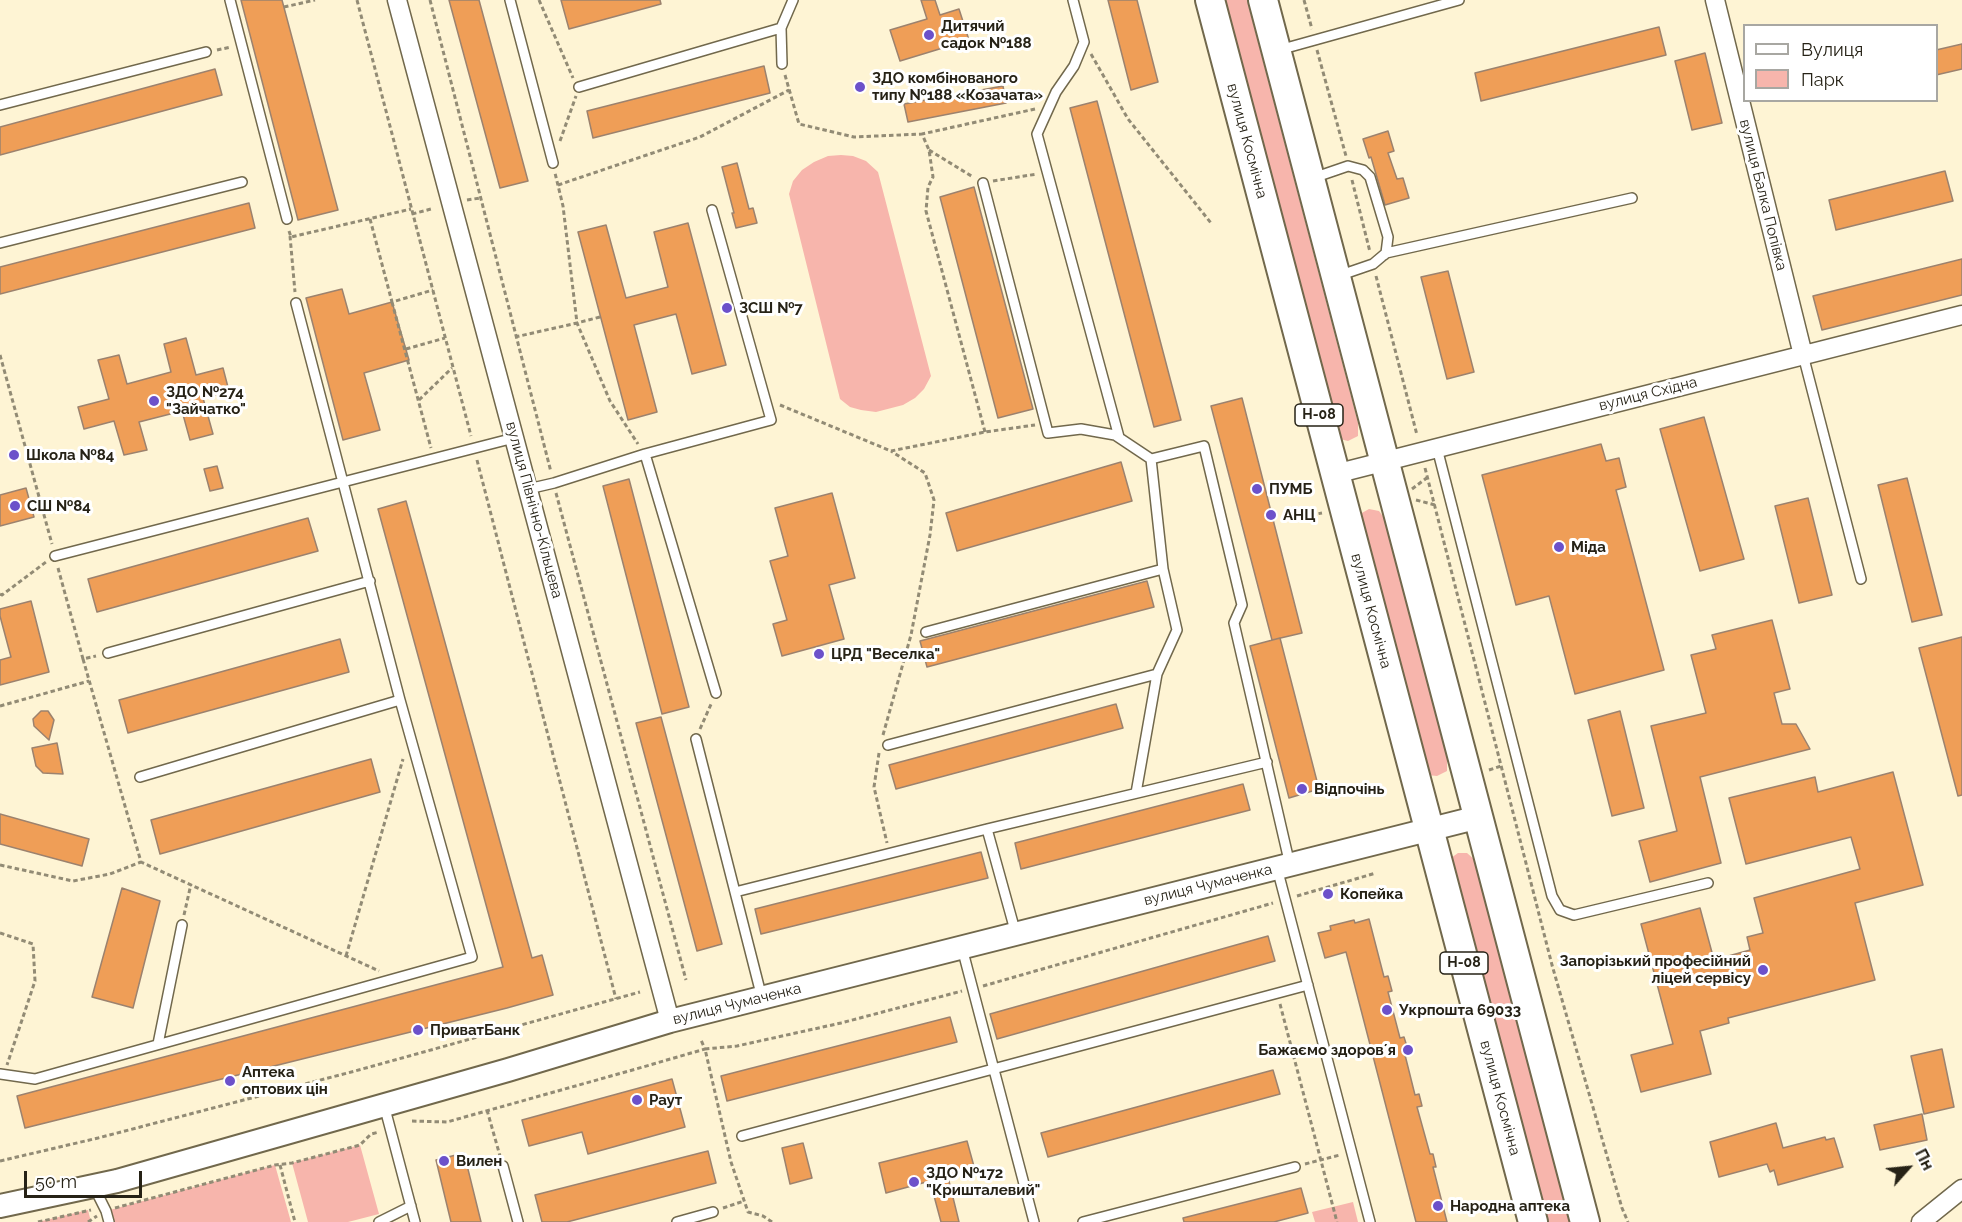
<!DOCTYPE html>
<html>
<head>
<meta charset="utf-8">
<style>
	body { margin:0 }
	#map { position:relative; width:1962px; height:1222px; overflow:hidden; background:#fef4d4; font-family:Raleway,sans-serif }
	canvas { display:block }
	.legend { position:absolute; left:1743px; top:24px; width:195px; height:78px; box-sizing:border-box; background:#fff; border:2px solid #a8a7a2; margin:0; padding:8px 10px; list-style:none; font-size:18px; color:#262216 }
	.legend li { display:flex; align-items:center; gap:12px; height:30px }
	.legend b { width:30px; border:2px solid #a8a7a2 }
	.north { position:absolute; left:1878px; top:1138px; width:60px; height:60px; -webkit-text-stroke:4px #fff; paint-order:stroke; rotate:63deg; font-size:16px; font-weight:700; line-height:24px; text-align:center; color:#262216 }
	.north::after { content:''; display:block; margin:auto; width:21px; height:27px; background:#262216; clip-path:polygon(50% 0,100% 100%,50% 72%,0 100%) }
	.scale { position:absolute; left:24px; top:1171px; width:118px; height:27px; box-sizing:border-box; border:3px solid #262216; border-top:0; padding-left:8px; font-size:18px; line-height:21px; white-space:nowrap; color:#262216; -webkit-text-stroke:4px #fff; paint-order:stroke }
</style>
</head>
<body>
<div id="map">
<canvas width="1962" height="1222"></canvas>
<ul class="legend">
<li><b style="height:8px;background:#fff"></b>Вулиця</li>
<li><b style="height:16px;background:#f7b5ac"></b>Парк</li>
</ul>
<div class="north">Пн</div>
<div class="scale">50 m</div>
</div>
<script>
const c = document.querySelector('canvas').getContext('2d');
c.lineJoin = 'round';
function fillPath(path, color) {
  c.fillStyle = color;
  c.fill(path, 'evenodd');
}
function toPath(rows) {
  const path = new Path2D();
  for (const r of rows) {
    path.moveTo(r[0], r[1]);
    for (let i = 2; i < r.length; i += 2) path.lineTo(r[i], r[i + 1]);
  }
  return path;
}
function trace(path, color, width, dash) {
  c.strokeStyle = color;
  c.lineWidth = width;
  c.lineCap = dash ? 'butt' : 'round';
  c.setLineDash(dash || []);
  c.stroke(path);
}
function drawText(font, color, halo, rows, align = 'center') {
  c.font = font + ' Raleway,sans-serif';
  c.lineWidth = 6;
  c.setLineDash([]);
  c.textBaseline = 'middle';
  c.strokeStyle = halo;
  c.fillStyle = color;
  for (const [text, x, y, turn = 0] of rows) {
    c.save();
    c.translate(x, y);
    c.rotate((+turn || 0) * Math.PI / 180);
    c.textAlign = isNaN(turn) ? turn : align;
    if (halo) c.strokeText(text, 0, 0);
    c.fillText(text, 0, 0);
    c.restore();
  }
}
fillPath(toPath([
	[1218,0,1247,0,1358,423,1358,436,1348,441,1336,438],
	[841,155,853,156,866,161,878,172,931,376,924,389,915,398,903,405,876,412,861,410,850,407,840,399,789,194,793,181,802,170,814,162,828,156],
	[1369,509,1379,511,1385,519,1447,758,1447,771,1437,776,1427,775,1360,514],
	[1458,853,1467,853,1475,860,1571,1222,1543,1222,1451,858],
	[360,1145,379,1214,348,1222,308,1222,292,1163],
	[275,1165,291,1222,109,1222,106,1211],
	[1353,1202,1358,1222,1315,1222,1312,1212],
	[88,1210,91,1222,38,1222]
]), '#f7b5ac');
const building = toPath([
	[241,0,282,0,338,210,298,220,241,0],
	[449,0,479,0,528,181,500,188,449,0],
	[561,0,660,0,661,4,569,29,561,0],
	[921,0,935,0,940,15,959,9,969,40,900,61,890,30,927,19,921,0],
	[1108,0,1137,0,1158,82,1131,90,1108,0],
	[1659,27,1666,55,1481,101,1475,73,1659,27],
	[1962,44,1962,69,1936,75,1936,50,1962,44],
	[1705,53,1722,123,1692,130,1675,61,1705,53],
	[764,66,770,93,593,138,587,111,764,66],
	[215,69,222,95,0,155,0,127,215,69],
	[1003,86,1006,103,908,122,904,104,1003,86],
	[1097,101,1181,420,1154,427,1070,108,1097,101],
	[1388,131,1394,151,1388,153,1397,179,1403,178,1409,198,1385,205,1371,157,1369,158,1363,139,1388,131],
	[737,163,749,209,753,208,757,223,736,228,732,213,734,213,722,167,737,163],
	[1945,171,1953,201,1836,230,1829,200,1945,171],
	[974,187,1033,409,998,418,940,197,974,187],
	[249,203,255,228,0,294,0,267,249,203],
	[688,223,726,365,692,374,676,314,634,325,657,412,628,420,578,232,606,225,626,298,668,287,654,232,688,223],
	[1962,259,1962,295,1822,330,1813,296,1962,259],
	[1448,271,1474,372,1447,379,1421,277,1448,271],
	[342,289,349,314,392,302,409,360,364,373,380,430,343,440,306,298,342,289],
	[186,338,196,375,223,368,229,391,203,398,213,434,190,440,182,411,139,422,147,450,124,455,114,421,84,429,78,407,109,399,98,360,119,355,127,384,171,372,164,344,186,338],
	[1242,398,1302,633,1272,640,1211,406,1242,398],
	[1704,417,1744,559,1700,571,1660,429,1704,417],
	[1601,444,1606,461,1619,458,1626,487,1616,490,1664,670,1575,694,1549,596,1516,605,1482,475,1601,444],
	[1121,462,1132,501,957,551,946,513,1121,462],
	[217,466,223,488,210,491,204,469,217,466],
	[1907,478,1942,615,1912,622,1878,485,1907,478],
	[629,479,689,707,662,714,603,486,629,479],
	[26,488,34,517,0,526,0,495,26,488],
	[832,493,855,578,829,585,844,639,782,656,773,624,787,620,770,561,788,556,775,508,832,493],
	[1808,498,1832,595,1799,603,1775,506,1808,498],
	[406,501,532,958,542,955,553,995,507,1008,25,1128,17,1096,503,967,378,509,406,501],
	[308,518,318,551,97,612,88,579,308,518],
	[1147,581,1154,607,927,667,920,641,1147,581],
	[31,601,49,672,0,685,0,660,11,657,0,616,0,609,31,601],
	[1772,620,1790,689,1774,693,1782,724,1796,724,1810,749,1700,777,1721,863,1650,882,1639,841,1677,831,1651,726,1706,713,1691,655,1716,649,1712,635,1772,620],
	[1962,637,1962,795,1958,796,1919,648,1962,637],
	[1280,638,1319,789,1289,798,1250,646,1280,638],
	[340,639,349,672,128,733,119,700,340,639],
	[1116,704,1123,728,896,789,889,765,1116,704],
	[41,711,48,711,54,720,49,740,34,726,33,719,41,711],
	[1620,711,1644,808,1612,816,1588,720,1620,711],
	[661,717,722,944,697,951,636,723,661,717],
	[57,743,63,774,43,773,36,766,32,748,57,743],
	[371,759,380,792,160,854,151,820,371,759],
	[1893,772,1923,885,1855,903,1875,980,1728,1018,1729,1023,1700,1031,1711,1074,1641,1092,1631,1055,1673,1044,1641,924,1700,908,1714,960,1750,950,1747,937,1763,933,1754,898,1860,869,1851,837,1746,864,1729,798,1815,777,1818,792,1893,772],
	[1243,784,1250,810,1021,869,1015,843,1243,784],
	[0,814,89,839,82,866,0,844,0,814],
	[981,852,988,878,761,934,755,909,981,852],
	[122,888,160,901,133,1008,92,997,122,888],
	[1369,919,1384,977,1388,976,1392,991,1388,992,1400,1038,1404,1037,1408,1050,1404,1051,1415,1095,1419,1094,1422,1106,1417,1107,1430,1154,1433,1154,1436,1167,1433,1167,1447,1222,1416,1222,1346,952,1325,958,1318,933,1331,930,1330,926,1354,920,1355,923,1369,919],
	[1268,936,1275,961,997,1039,990,1014,1268,936],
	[950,1017,957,1042,727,1101,721,1076,950,1017],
	[1942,1049,1954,1107,1924,1114,1911,1056,1942,1049],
	[1273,1070,1280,1094,1048,1157,1041,1133,1273,1070],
	[672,1079,685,1127,588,1154,582,1132,529,1146,522,1120,672,1079],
	[1922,1114,1927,1140,1880,1150,1874,1125,1922,1114],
	[1776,1123,1783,1148,1825,1137,1826,1140,1834,1138,1843,1167,1778,1185,1774,1170,1770,1172,1767,1164,1719,1177,1710,1142,1776,1123],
	[967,1141,975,1170,948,1177,959,1222,941,1222,930,1181,886,1193,879,1163,967,1141],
	[803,1143,812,1178,790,1184,782,1148,803,1143],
	[708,1151,716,1183,567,1222,542,1222,535,1195,708,1151],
	[464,1153,481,1222,451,1222,436,1160,464,1153],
	[1301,1188,1308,1213,1274,1222,1184,1222,1183,1218,1301,1188]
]);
fillPath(building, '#ef9e57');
trace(building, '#9c826e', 1.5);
const service = toPath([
	[230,0,287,219],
	[510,0,553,163],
	[1073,0,1084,42,1074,66,1056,92,1037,134,1119,437],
	[1279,50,1459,0],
	[782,64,781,28,793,0],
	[579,87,781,28],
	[0,105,206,52],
	[1313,178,1348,166,1363,170,1370,177,1388,237,1386,253,1384,255],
	[983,183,1048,433,1081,429,1115,435,1151,459,1204,446,1242,605,1234,623,1290,865],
	[0,243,242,182],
	[1338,276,1373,264,1386,253,1632,198],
	[1803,355,1861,579],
	[1437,448,1552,896,1560,910,1574,915,1708,883],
	[645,454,771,420,712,210],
	[1151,459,1163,569],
	[528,489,554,483,645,454,716,693],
	[55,556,514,438],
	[926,632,1163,569,1177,630,1157,674],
	[108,653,370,581],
	[696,739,762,998],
	[888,745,1157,674,1136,793],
	[140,777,400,700],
	[987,829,1016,934],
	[1277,868,1370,1222],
	[735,892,987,829,1267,762],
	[962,948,1034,1222],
	[158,1044,182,925],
	[0,1074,35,1079,472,957,400,700,296,303],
	[384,1105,415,1222],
	[742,1136,1308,985],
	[503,1166,518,1222],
	[94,1187,106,1211,109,1222],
	[379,1222,411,1206],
	[677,1222,713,1212],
	[1083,1222,1295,1167]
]);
const minor = toPath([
	[397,0,670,1021],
	[1715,0,1803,355],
	[1335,474,1962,315],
	[1921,1222,1962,1189]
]);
const tertiary = toPath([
	[0,1206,117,1181,508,1070,670,1021,1479,817]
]);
const primary = toPath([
	[1210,0,1533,1222],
	[1263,0,1585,1222]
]);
trace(service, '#71684c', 12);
trace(minor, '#71684c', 21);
trace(tertiary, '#71684c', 26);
trace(primary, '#71684c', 32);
trace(toPath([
	[357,0,471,436],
	[430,0,551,472],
	[539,0,573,78],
	[1304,0,1312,29],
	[284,7,315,0],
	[217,50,231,47],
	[1317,50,1346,156],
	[1091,54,1128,119,1211,223],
	[785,75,799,124,854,137,922,134],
	[560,141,576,96],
	[929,150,973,177],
	[1352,180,1370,252],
	[993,181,1037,174],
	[558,185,700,137,789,90],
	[467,200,480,198],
	[412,214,431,209],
	[370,219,392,302,433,290],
	[289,231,291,237,411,209],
	[290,236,295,292],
	[1376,276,1417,435],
	[392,302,431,448],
	[600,317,577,323,610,401,638,444],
	[515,337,577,323,563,206,555,173],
	[406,349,445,338],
	[0,355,52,544],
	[419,400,452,368],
	[780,405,891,451,985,432,1035,425],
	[985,432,926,211,928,187,933,177,929,150,922,134,1035,109],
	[477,460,616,999],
	[1425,468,1552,965,1622,1208,1628,1222],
	[1412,489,1428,477],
	[556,493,686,980],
	[1416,500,1435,505],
	[1289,519,1322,513],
	[58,568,83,659,96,656],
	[0,594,2,595,46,562],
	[83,659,141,862,379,971],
	[0,706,89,681],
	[700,729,712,702],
	[883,735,911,635,930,535,934,500,925,473,891,451],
	[879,753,874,787,887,843],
	[1489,770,1501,766],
	[0,865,73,881,110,874,141,862],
	[1297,896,1376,873],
	[184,915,191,884],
	[0,933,33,944,35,981,7,1065],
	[346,956,403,759],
	[983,986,1273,903],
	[1280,1004,1337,1222],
	[487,1110,500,1156],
	[412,1121,447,1122,636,1069,705,1049,701,1040],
	[0,1161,98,1138,355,1071,640,992],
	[1305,1164,1340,1155],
	[280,1165,295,1222],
	[115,1208,275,1165,292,1163,360,1145,371,1134,379,1132],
	[723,1208,744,1201],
	[38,1222,91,1210],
	[88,1222,97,1216],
	[772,1222,763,1216,748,1212,731,1162,705,1049,737,1046,841,1023,962,991]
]), '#928b75', 3, [4.5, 3]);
trace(service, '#fff', 9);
trace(minor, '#fff', 18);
trace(tertiary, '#fff', 22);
trace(primary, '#fff', 28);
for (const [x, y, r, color] of [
	[929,35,6,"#6c51ca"],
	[860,87,6,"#6c51ca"],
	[727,308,6,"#6c51ca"],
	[154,401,6,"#6c51ca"],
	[14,455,6,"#6c51ca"],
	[1257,489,6,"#6c51ca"],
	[15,506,6,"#6c51ca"],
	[1271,515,6,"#6c51ca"],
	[1559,547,6,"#6c51ca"],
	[819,654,6,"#6c51ca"],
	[1302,789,6,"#6c51ca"],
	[1328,894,6,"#6c51ca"],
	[1763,970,6,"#6c51ca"],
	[1387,1010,6,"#6c51ca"],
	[418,1030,6,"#6c51ca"],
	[1408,1050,6,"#6c51ca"],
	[230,1081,6,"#6c51ca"],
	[637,1100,6,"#6c51ca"],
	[444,1161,6,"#6c51ca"],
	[914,1182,6,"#6c51ca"],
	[1438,1206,6,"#6c51ca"]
]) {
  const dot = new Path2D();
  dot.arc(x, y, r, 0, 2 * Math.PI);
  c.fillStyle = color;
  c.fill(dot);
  trace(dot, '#fff', 2);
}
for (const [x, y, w] of [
	[1319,415,48],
	[1464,963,48]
]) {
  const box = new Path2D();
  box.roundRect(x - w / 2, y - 11, w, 22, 4.5);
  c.fillStyle = '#fff';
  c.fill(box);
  trace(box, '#262216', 1.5);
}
drawText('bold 14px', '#262216', null, [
	["Н-08",1319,415],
	["Н-08",1464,963]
]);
drawText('bold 15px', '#262216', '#fff', [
	["Дитячий",941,26],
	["садок №188",941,43],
	["ЗДО комбінованого",872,78],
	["типу №188 «Козачата»",872,95],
	["ЗСШ №7",739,308],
	["ЗДО №274",166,392],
	["\"Зайчатко\"",166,409],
	["Школа №84",26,455],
	["ПУМБ",1269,489],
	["СШ №84",27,506],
	["АНЦ",1283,515],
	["Міда",1571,547],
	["ЦРД \"Веселка\"",831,654],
	["Відпочінь",1314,789],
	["Копейка",1340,894],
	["Запорізький професійний",1751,961,"right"],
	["ліцей сервісу",1751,978,"right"],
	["Укрпошта 69033",1399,1010],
	["ПриватБанк",430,1030],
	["Бажаємо здоровʼя",1396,1050,"right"],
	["Аптека",242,1072],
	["оптових цін",242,1089],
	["Раут",649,1100],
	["Вилен",456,1161],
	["ЗДО №172",926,1173],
	["\"Кришталевий\"",926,1190],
	["Народна аптека",1450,1206]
], 'left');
drawText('15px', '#262216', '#fff', [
	["вулиця Космічна",1247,141,75],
	["вулиця Балка Попівка",1763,195,76],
	["вулиця Східна",1648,394,-14],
	["вулиця Північно-Кільцева",534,510,75],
	["вулиця Космічна",1371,611,75],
	["вулиця Чумаченка",1208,885,-14],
	["вулиця Чумаченка",737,1004,-14],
	["вулиця Космічна",1500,1098,75]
]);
</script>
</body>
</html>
